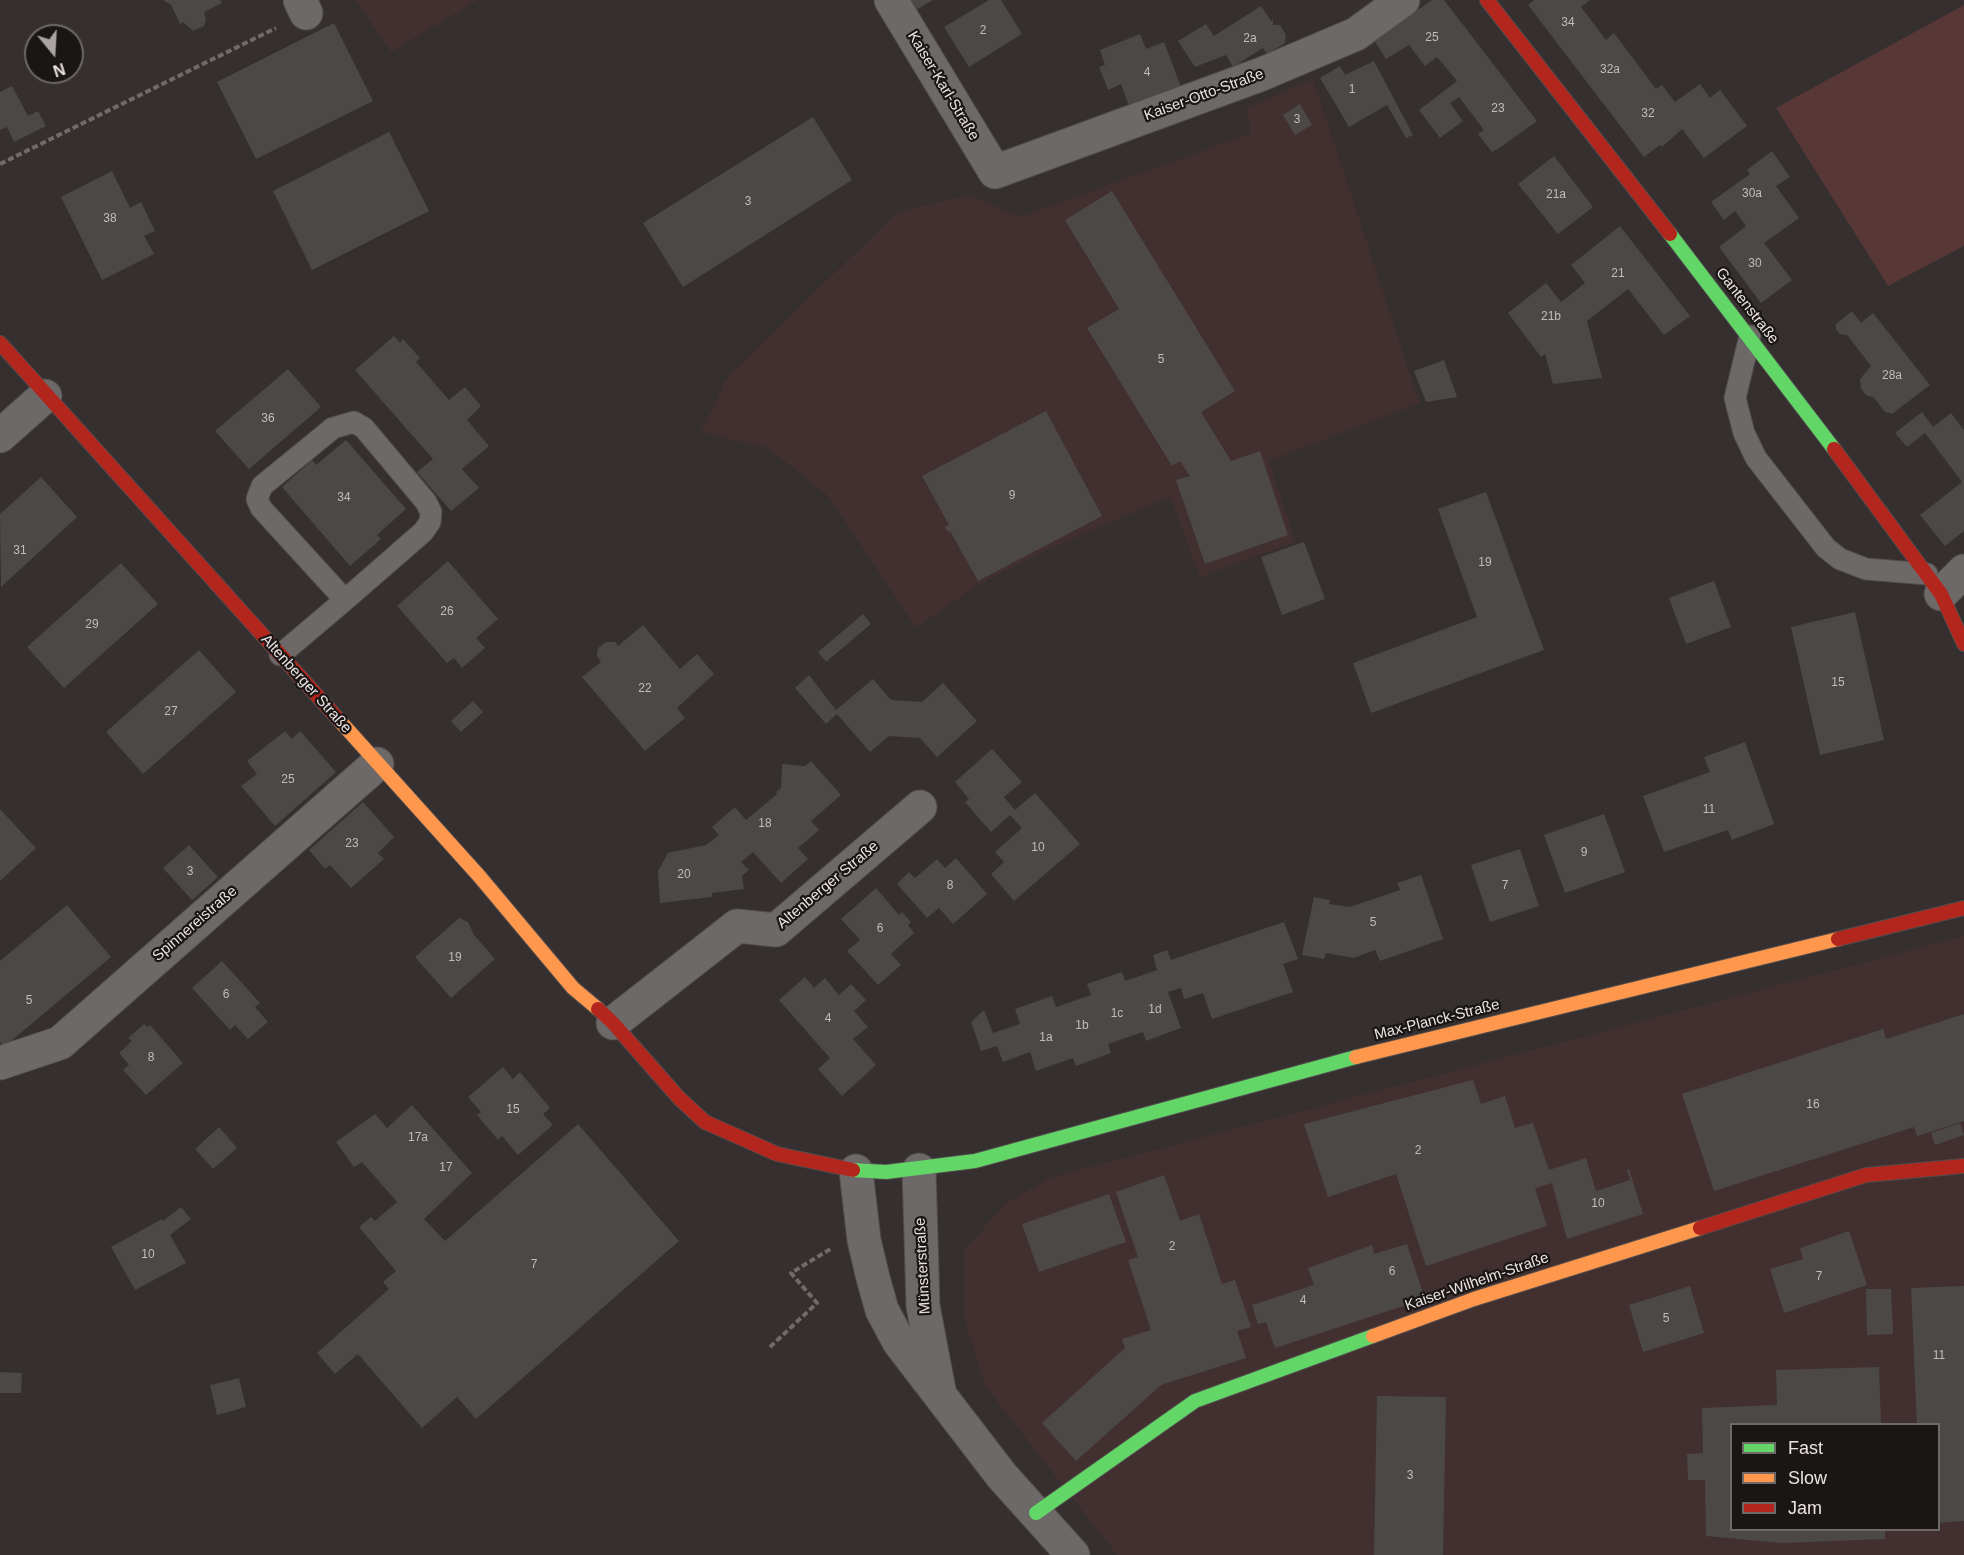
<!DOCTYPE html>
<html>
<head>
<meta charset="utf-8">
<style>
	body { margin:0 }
	#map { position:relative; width:1964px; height:1555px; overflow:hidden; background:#352f2f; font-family:Arial,sans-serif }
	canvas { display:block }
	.legend { position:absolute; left:1730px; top:1423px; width:210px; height:108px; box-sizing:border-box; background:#1b1616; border:2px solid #6e6868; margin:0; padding:8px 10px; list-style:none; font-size:18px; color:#ebe3e3 }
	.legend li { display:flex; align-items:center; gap:12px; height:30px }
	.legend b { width:30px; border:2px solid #6e6868 }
	.north { position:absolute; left:24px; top:24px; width:60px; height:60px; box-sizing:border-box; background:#1b1616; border:2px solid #6e6868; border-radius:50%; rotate:162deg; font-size:16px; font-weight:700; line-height:24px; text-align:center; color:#ebe3e3 }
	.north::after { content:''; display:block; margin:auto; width:21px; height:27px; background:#aba4a4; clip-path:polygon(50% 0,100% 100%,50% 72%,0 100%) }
</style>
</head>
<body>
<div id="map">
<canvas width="1964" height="1555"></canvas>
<ul class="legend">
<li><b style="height:8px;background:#63d668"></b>Fast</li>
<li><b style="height:8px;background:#ff974d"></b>Slow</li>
<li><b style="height:8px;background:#b3261e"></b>Jam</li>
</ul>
<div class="north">N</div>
</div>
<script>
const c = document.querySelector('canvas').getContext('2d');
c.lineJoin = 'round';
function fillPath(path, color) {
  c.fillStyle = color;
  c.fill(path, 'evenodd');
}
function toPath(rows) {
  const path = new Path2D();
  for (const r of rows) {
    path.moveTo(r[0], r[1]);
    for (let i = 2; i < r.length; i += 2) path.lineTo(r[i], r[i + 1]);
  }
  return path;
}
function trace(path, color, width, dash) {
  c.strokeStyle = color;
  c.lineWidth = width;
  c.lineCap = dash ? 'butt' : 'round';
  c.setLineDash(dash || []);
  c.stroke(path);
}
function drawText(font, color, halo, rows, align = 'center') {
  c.font = font + ' Arial,sans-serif';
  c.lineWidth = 4.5;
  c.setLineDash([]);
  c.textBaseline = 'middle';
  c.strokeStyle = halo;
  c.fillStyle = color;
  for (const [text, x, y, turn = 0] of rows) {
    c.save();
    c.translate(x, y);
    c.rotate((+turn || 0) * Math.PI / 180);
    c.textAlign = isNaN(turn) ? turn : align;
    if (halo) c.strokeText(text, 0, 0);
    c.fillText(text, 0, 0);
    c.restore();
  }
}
fillPath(toPath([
	[355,0,478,0,391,52],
	[1313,79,1420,403,1269,461,1296,542,1200,577,1170,497,1042,552,973,588,916,628,828,496,768,448,701,432,726,379,893,216,912,208,970,195,1020,217,1251,133,1246,108],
	[1964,936,1964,1555,1117,1555,985,1386,964,1317,964,1250,1006,1203,1052,1177],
	[1732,1424,1938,1424,1938,1530,1732,1530]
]), '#423030');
fillPath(toPath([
	[1964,5,1964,246,1888,286,1776,108]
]), '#583737');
fillPath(toPath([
	[163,0,220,0,222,3,204,12,206,19,204,26,193,31,183,22,180,24,171,5],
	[910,0,933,0,916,10],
	[989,0,1001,0,1022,34,969,67,944,27],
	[1432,0,1444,0,1537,121,1498,149,1492,152,1478,134,1484,130,1459,97,1450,103,1463,121,1440,138,1419,110,1457,81,1437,57,1425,66,1409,45,1386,59,1374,40],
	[1534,0,1590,0,1581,7,1606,40,1614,33,1656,89,1662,85,1675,102,1700,84,1710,98,1720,90,1747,126,1704,158,1682,129,1662,147,1660,145,1644,157,1528,5],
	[1261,6,1271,21,1273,20,1273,25,1280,25,1286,35,1285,43,1267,54,1263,48,1233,67,1226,55,1195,67,1178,41,1206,24,1214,36],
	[334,23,373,101,256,159,217,82],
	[1140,34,1146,49,1164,42,1181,87,1129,106,1121,84,1108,90,1099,67,1105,65,1100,50],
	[1374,61,1413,135,1406,138,1387,105,1349,127,1320,78,1340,66,1345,75],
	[12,86,28,116,38,111,46,126,14,142,7,127,0,130,0,92],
	[1300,104,1312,125,1295,135,1283,115],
	[813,117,852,180,683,287,643,223],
	[389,132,429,211,312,270,273,191],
	[1772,151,1790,177,1776,186,1799,218,1764,243,1792,280,1761,303,1719,247,1746,226,1735,211,1724,220,1711,202,1750,174,1747,170],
	[1554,156,1593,207,1558,234,1518,184],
	[112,171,130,208,141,202,155,231,144,236,154,254,102,280,61,197],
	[1112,191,1235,391,1201,412,1231,461,1260,451,1288,535,1205,564,1176,480,1190,476,1180,461,1172,466,1087,328,1119,309,1065,220],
	[1620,226,1690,316,1664,335,1628,289,1587,321,1602,378,1553,384,1545,354,1541,357,1508,313,1546,283,1561,302,1585,283,1571,265],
	[1852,311,1861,323,1873,313,1930,385,1892,414,1885,412,1874,398,1866,395,1861,389,1860,379,1871,366,1847,335,1840,334,1836,329,1836,324],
	[394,336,400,343,403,339,420,358,416,362,449,400,465,387,481,406,467,420,489,446,462,469,479,488,451,511,417,472,433,459,355,370],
	[1444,360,1457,397,1426,402,1414,371],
	[288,369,321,407,249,469,215,431],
	[1046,411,1102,516,978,581,950,531,948,532,945,527,949,525,922,476],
	[1922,412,1933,427,1951,413,1964,430,1964,531,1945,546,1920,515,1962,482,1925,433,1907,447,1895,433],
	[346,440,406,509,377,535,381,539,350,566,282,487,312,460,316,465],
	[41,477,77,517,1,587,0,514],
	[1486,492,1544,650,1371,713,1353,663,1477,617,1438,509],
	[1304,542,1325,599,1282,615,1261,557],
	[448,561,498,619,476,638,485,648,462,668,454,658,447,663,397,606],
	[121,563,158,604,64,688,27,647],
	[1714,581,1731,627,1686,644,1669,598],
	[1855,612,1884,740,1820,755,1791,627],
	[863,614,871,624,826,662,818,652],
	[643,625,680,669,697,654,714,674,677,708,685,718,645,751,582,677,601,662,597,656,598,648,606,642,615,642,618,646],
	[199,650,236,692,143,774,106,732],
	[809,675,836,710,873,679,891,700,922,702,943,683,977,721,937,757,920,738,889,736,870,752,837,714,826,724,795,688],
	[473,701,483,712,461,732,451,721],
	[285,731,292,739,300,731,336,772,275,826,241,786,257,774,247,761],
	[1745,742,1774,824,1732,840,1728,830,1664,852,1643,796,1710,772,1704,757],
	[992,749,1022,782,1004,797,1015,810,1035,793,1080,844,1014,901,991,874,1004,862,995,852,1022,828,1010,815,991,832,965,802,969,799,955,782],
	[811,761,841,795,811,821,819,830,798,848,808,859,781,883,753,852,741,862,749,870,742,876,744,889,712,893,712,897,660,903,658,871,668,853,706,845,719,835,712,827,735,807,746,820,777,794,776,792,781,788,782,764,805,766],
	[363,802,394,837,378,853,384,859,351,888,330,865,325,869,309,850],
	[0,809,36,848,0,881],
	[1604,814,1625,872,1565,893,1544,835],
	[189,845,218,877,192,900,163,868],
	[1520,849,1539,906,1490,922,1471,865],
	[956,858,987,894,953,924,939,908,927,918,897,884,909,872,915,878,937,859,945,868],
	[1421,875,1443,939,1380,961,1375,950,1354,958,1326,953,1324,959,1302,955,1314,897,1330,900,1329,904,1350,907,1400,890,1397,883],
	[876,888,899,915,902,912,911,922,908,925,914,933,891,954,901,965,878,985,847,951,860,940,841,919],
	[67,905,111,957,4,1047,0,1042,0,961],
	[459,918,468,922,474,935,495,959,451,998,415,957],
	[1284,922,1298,959,1283,964,1293,992,1212,1019,1203,993,1184,999,1181,988,1168,992,1181,1028,1146,1041,1143,1032,1108,1044,1111,1053,1076,1066,1073,1058,1036,1071,1030,1052,1003,1062,997,1046,981,1051,971,1022,984,1010,993,1033,1020,1024,1015,1009,1052,996,1056,1007,1091,995,1087,984,1122,972,1125,981,1157,970,1153,955,1167,950,1171,960],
	[222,961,260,1003,255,1007,268,1022,248,1039,235,1025,230,1030,192,988],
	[805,977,814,988,825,978,839,995,851,984,866,1000,854,1011,868,1027,853,1039,876,1065,842,1096,818,1069,830,1058,779,1000],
	[1964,1014,1964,1121,1917,1136,1914,1127,1714,1191,1682,1094,1883,1029,1886,1039],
	[144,1024,148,1027,150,1025,183,1063,146,1095,123,1070,129,1065,119,1053,132,1041,128,1038],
	[503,1067,513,1079,520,1072,550,1108,543,1114,553,1125,518,1155,502,1136,498,1140,477,1115,481,1112,468,1097],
	[1473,1080,1481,1104,1505,1096,1515,1128,1533,1123,1549,1170,1586,1158,1596,1191,1630,1180,1627,1170,1629,1169,1643,1214,1567,1239,1552,1183,1535,1188,1547,1226,1426,1266,1396,1174,1328,1197,1304,1124],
	[412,1105,472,1173,424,1219,445,1241,578,1124,679,1241,476,1419,457,1397,422,1428,358,1354,335,1374,317,1353,389,1289,383,1282,396,1271,359,1227,371,1217,375,1221,397,1202,362,1162,354,1167,336,1142,375,1114,387,1128],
	[1960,1123,1964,1135,1935,1145,1931,1133],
	[219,1127,237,1148,213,1169,195,1149],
	[1164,1175,1180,1221,1199,1214,1222,1284,1235,1280,1251,1327,1237,1331,1246,1358,1161,1385,1076,1461,1042,1423,1125,1348,1122,1339,1151,1330,1128,1260,1138,1257,1116,1192],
	[1109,1194,1126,1242,1039,1272,1022,1224],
	[181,1207,191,1219,170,1235,186,1263,135,1290,111,1247,162,1219,163,1221],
	[1849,1231,1867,1285,1784,1313,1770,1269,1803,1259,1800,1248],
	[1407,1244,1425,1299,1275,1348,1266,1322,1258,1324,1252,1305,1314,1285,1308,1268,1372,1245,1374,1254],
	[1690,1286,1704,1333,1643,1352,1629,1305],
	[1964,1286,1964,1521,1938,1523,1938,1424,1917,1424,1911,1288],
	[1866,1289,1891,1289,1893,1334,1867,1335],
	[1879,1367,1881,1424,1732,1424,1732,1530,1885,1530,1885,1539,1782,1543,1706,1536,1705,1480,1688,1480,1687,1454,1703,1453,1702,1408,1777,1405,1776,1370],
	[0,1372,22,1373,21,1393,0,1393],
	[239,1378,246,1407,217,1415,210,1385],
	[1377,1396,1446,1397,1443,1555,1374,1555]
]), '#4c4848');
const lane = toPath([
	[1750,336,1735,398,1744,433,1756,458,1826,548,1840,559,1866,569,1927,574],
	[280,655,345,600,423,532,430,522,431,512,426,502,364,428,354,422,333,428,262,486,257,499,261,508,345,600]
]);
const street = toPath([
	[300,0,306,13],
	[891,0,995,172,1262,74,1356,34,1403,0],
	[0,436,45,396],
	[1941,594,1964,571],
	[613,1023,737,926,776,930,920,807],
	[0,1063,60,1043,377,764],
	[919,1170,923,1306,939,1390],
	[856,1171,864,1240,873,1278,882,1310,899,1342,1002,1476,1073,1555]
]);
const fast = toPath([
	[1670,234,1834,449],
	[853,1170,886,1172,975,1161,1356,1057],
	[1036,1513,1195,1401,1373,1336]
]);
const slow = toPath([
	[339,720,480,877,573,988,598,1009],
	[1356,1057,1838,939],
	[1373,1336,1474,1299,1700,1228]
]);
const jam = toPath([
	[1487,0,1670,234],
	[0,343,339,720],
	[1834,449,1941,594,1964,644],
	[1838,939,1964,908],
	[598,1009,613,1023,679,1098,705,1122,777,1154,853,1170],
	[1700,1228,1866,1175,1964,1166]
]);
trace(lane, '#524c4c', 23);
trace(street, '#524c4c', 35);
trace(fast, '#524c4c', 16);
trace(slow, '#524c4c', 16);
trace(jam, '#524c4c', 16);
trace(toPath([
	[0,164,276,28],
	[770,1347,817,1303,791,1273,832,1248]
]), '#706a6a', 4, [6, 3]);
trace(lane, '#6d6969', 21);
trace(street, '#6d6969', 33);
trace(fast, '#63d668', 14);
trace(slow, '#ff974d', 14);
trace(jam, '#b3261e', 14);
drawText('12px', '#c3bcbc', null, [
	["34",1568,23],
	["2",983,31],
	["25",1432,38],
	["2a",1250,39],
	["32a",1610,70],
	["4",1147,73],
	["1",1352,90],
	["23",1498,109],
	["32",1648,114],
	["3",1297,120],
	["30a",1752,194],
	["21a",1556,195],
	["3",748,202],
	["38",110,219],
	["30",1755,264],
	["21",1618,274],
	["21b",1551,317],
	["5",1161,360],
	["28a",1892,376],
	["36",268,419],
	["9",1012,496],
	["34",344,498],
	["31",20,551],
	["19",1485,563],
	["26",447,612],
	["29",92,625],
	["15",1838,683],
	["22",645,689],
	["27",171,712],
	["25",288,780],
	["11",1709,810],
	["18",765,824],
	["23",352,844],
	["10",1038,848],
	["9",1584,853],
	["3",190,872],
	["20",684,875],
	["8",950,886],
	["7",1505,886],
	["5",1373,923],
	["6",880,929],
	["19",455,958],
	["6",226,995],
	["5",29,1001],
	["1d",1155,1010],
	["1c",1117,1014],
	["4",828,1019],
	["1b",1082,1026],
	["1a",1046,1038],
	["8",151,1058],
	["16",1813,1105],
	["15",513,1110],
	["17a",418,1138],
	["2",1418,1151],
	["17",446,1168],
	["10",1598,1204],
	["2",1172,1247],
	["10",148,1255],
	["7",534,1265],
	["6",1392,1272],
	["7",1819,1277],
	["4",1303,1301],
	["5",1666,1319],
	["11",1939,1356],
	["3",1410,1476]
]);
drawText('15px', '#ebe3e3', '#1b1616', [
	["Kaiser-Karl-Straße",943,86,59],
	["Kaiser-Otto-Straße",1204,95,-20],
	["Gantenstraße",1747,306,52],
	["Altenberger Straße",306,684,48],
	["Altenberger Straße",828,885,-40],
	["Spinnereistraße",195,924,-41],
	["Max-Planck-Straße",1437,1020,-14],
	["Münsterstraße",923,1266,-93],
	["Kaiser-Wilhelm-Straße",1477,1282,-19]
]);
</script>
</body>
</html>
